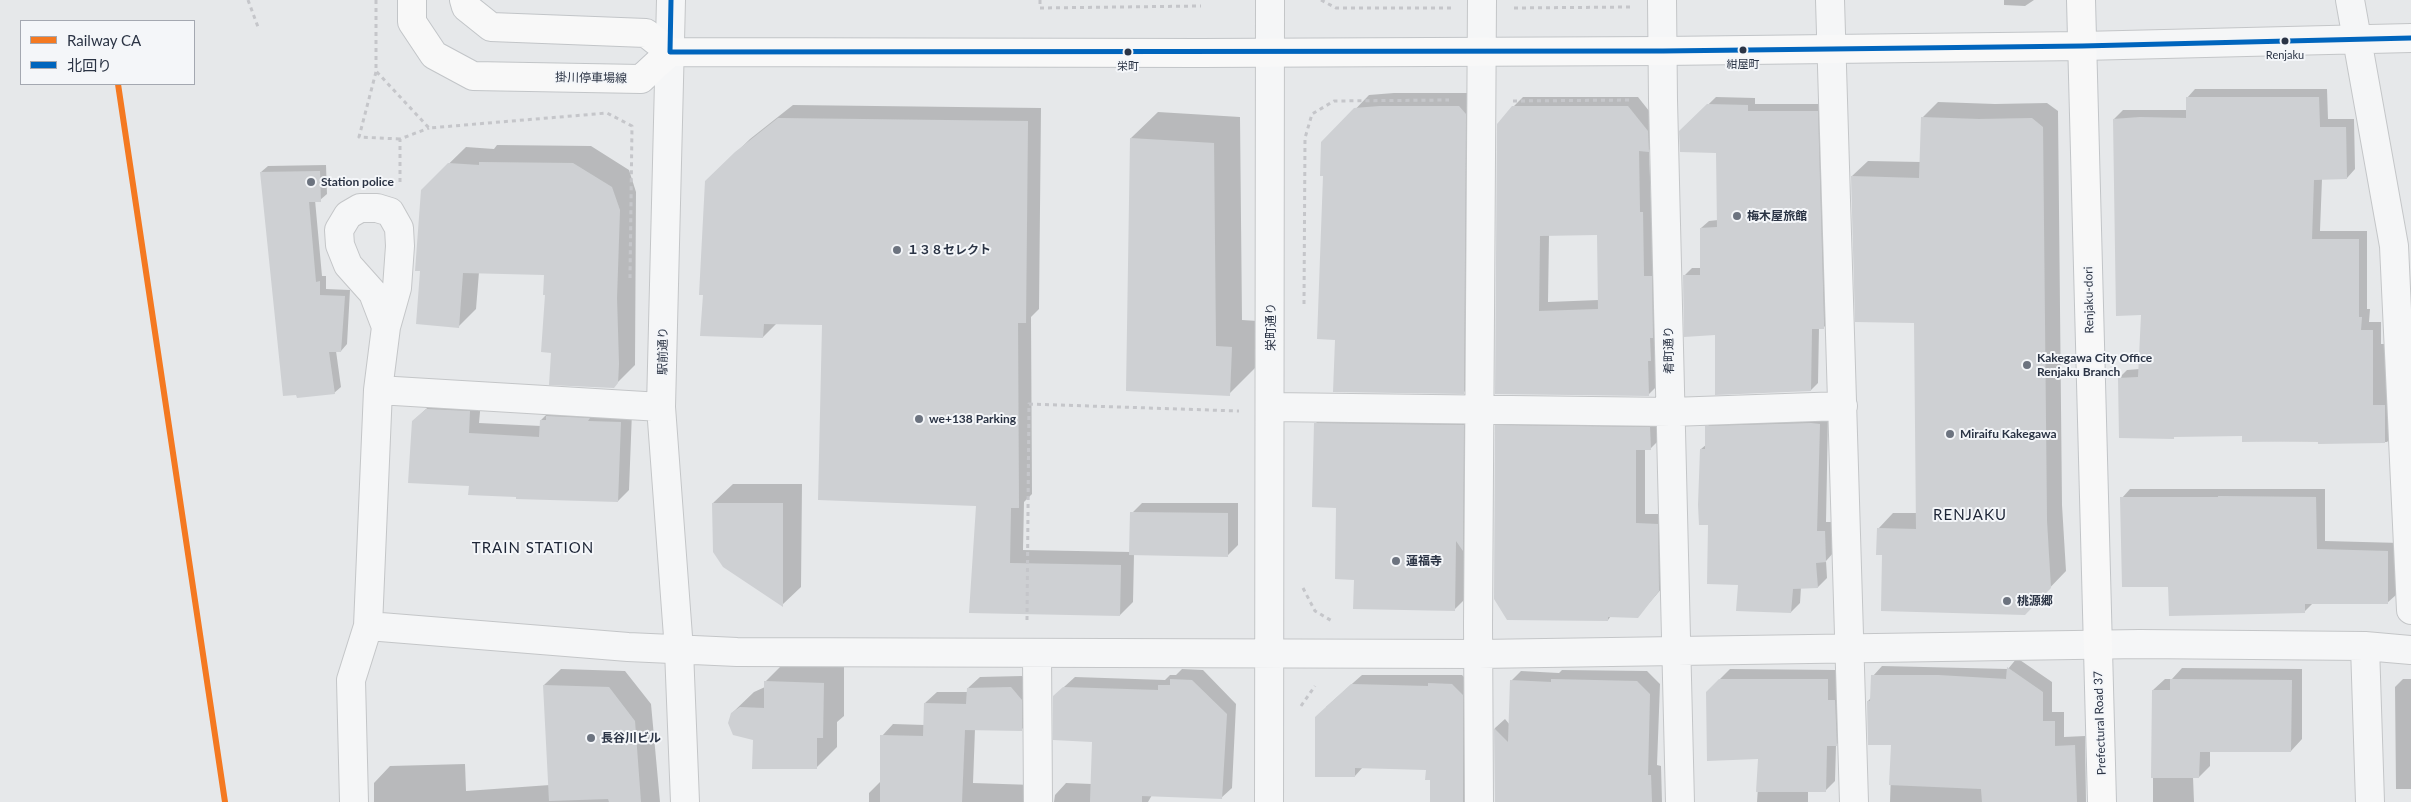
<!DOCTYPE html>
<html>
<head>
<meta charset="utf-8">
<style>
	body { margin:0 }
	#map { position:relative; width:2411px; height:802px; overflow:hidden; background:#e6e8ea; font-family:Lato,"Noto Sans JP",sans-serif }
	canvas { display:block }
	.legend { position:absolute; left:20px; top:20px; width:175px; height:65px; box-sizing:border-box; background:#f4f6f9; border:1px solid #a4a8b1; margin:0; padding:6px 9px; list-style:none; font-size:15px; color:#2b3445 }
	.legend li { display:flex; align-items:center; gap:10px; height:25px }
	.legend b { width:25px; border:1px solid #a4a8b1 }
</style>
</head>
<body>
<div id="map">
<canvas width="2411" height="802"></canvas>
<ul class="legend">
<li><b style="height:6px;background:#f47921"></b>Railway CA</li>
<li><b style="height:6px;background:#0065bd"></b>北回り</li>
</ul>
</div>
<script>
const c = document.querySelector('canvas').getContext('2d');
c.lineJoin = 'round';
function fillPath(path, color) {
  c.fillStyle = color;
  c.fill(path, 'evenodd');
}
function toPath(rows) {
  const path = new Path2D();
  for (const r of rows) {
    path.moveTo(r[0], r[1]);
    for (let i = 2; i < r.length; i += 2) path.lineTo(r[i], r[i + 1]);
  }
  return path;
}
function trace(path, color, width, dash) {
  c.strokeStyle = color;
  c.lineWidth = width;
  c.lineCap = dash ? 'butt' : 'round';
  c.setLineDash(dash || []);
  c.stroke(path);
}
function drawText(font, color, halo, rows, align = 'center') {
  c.font = font + ' Lato,"Noto Sans JP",sans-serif';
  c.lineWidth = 4;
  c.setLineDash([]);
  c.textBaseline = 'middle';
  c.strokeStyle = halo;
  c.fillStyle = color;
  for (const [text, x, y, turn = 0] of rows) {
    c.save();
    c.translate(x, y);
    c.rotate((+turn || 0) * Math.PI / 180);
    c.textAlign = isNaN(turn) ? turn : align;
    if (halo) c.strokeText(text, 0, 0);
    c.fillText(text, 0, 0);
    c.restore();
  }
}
fillPath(toPath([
	[2004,0,2034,0,2025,6,2004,5],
	[2195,89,2327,89,2328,119,2354,119,2355,169,2347,178,2322,179,2320,231,2367,231,2367,309,2370,309,2369,322,2381,322,2381,344,2391,344,2396,433,2387,442,2243,441,2243,435,2175,436,2173,438,2119,378,2127,370,2140,369,2142,314,2114,119,2123,110,2187,110,2187,98],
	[1394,93,1472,93,1477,379,1463,393,1336,338,1323,143,1369,95],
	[1523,97,1638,97,1657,121,1658,141,1649,150,1658,385,1648,395,1496,393,1513,107],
	[1598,234,1599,300,1548,302,1549,235],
	[1716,97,1755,98,1755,104,1825,104,1831,320,1823,328,1819,328,1818,383,1811,390,1716,334,1684,276,1692,268,1701,268,1701,228,1709,221,1718,220,1717,152,1681,131],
	[1938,102,1995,104,2047,103,2058,111,2062,505,2066,571,2040,598,1884,554,1878,529,1893,513,1917,513,1915,322,1852,176,1868,161,1921,162,1922,118],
	[793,105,1041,108,1039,309,1031,317,1032,494,1024,502,1023,550,1131,552,1132,513,1142,503,1238,503,1238,545,1227,556,1134,554,1133,602,1120,615,970,612,977,505,823,324,777,323,763,337,704,294,706,182,750,139],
	[1158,112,1240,117,1242,320,1258,321,1255,368,1229,394,1127,390,1131,138],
	[497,145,591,146,629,170,636,192,635,365,613,387,552,351,545,274,479,272,476,309,459,326,421,270,422,190,466,147,494,149],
	[326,165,327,194,320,200,315,200,322,276,326,276,326,289,350,290,347,344,341,351,336,351,341,387,334,393,261,172,268,166],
	[438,398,481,401,479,423,541,426,541,420,552,409,632,412,629,490,618,501,517,496,470,485,413,421],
	[1331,408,1479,410,1470,594,1454,610,1355,579,1315,424],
	[1506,416,1659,418,1660,439,1650,449,1645,449,1645,514,1667,514,1669,580,1638,616,1611,616,1608,620,1496,426],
	[1828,416,1826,522,1834,522,1834,552,1826,561,1827,578,1818,587,1801,587,1800,603,1791,612,1739,584,1709,524,1701,449,1707,444,1707,427,1716,418],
	[733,484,802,484,801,587,782,605,713,503],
	[2130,489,2325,489,2325,541,2401,543,2402,577,2396,583,2396,595,2387,603,2313,603,2304,612,2169,586,2122,498],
	[2017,658,2052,682,2052,712,2064,712,2064,737,2085,736,2086,802,1890,802,1892,744,1868,701,1872,697,1873,676,1882,666,2008,669],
	[786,661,844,662,844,716,837,722,837,747,816,768,754,739,732,713,754,692,765,687,765,682],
	[2182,668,2302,669,2302,739,2291,751,2210,750,2210,766,2199,777,2193,777,2194,802,2153,802,2153,690,2165,679,2172,679],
	[561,669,625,671,651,704,660,802,374,802,374,783,390,766,465,764,466,791,550,785,544,685],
	[1182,669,1203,670,1236,704,1232,788,1221,798,1152,795,1148,802,1054,802,1055,795,1066,783,1092,784,1093,741,1054,696,1075,677,1165,680,1170,675,1176,675],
	[1730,669,1837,670,1846,735,1836,745,1835,781,1825,791,1808,791,1808,802,1757,802,1760,758,1707,692],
	[1562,670,1647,671,1660,684,1657,765,1661,766,1662,802,1496,802,1495,728,1505,719,1510,725,1511,681,1521,671,1559,673],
	[1362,675,1462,675,1472,685,1477,802,1432,802,1432,779,1427,769,1363,767,1355,776,1326,707],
	[1022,676,1033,688,1033,718,1021,730,975,729,973,783,1033,785,1039,802,869,802,869,793,881,781,882,736,893,724,925,725,925,703,937,692,968,692,968,688,980,677],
	[2403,679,2411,679,2411,789,2396,789,2395,687]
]), '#0003');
fillPath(toPath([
	[2186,97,2319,97,2320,127,2346,127,2347,179,2314,180,2312,239,2359,239,2359,317,2362,317,2361,330,2373,330,2373,405,2385,405,2385,443,2318,444,2318,441,2242,442,2242,436,2174,437,2174,439,2119,438,2118,378,2138,377,2141,315,2116,316,2113,119,2140,117,2186,118],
	[1707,104,1748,105,1748,111,1818,111,1824,322,1824,329,1812,329,1811,391,1715,395,1715,335,1684,337,1683,275,1700,275,1700,228,1717,227,1716,153,1680,152,1679,131],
	[1380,106,1459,106,1466,114,1464,394,1333,392,1335,340,1317,339,1323,176,1320,176,1321,142,1354,108],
	[1512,106,1628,106,1648,131,1649,152,1639,151,1640,212,1643,212,1644,276,1652,276,1653,338,1650,338,1651,361,1648,361,1649,396,1495,394,1497,124],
	[1597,235,1598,309,1539,311,1540,236],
	[1921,117,1979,119,2032,118,2043,127,2047,521,2051,588,2025,615,1881,611,1882,555,1876,555,1877,528,1916,529,1914,323,1855,322,1851,176,1919,178],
	[778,118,1028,121,1026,323,1018,323,1019,508,1011,508,1010,563,1121,565,1120,616,969,613,976,506,818,500,822,325,764,324,763,338,700,336,703,295,699,295,705,181,735,152],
	[1130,138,1214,143,1216,346,1232,347,1230,396,1126,391],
	[479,162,573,163,612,187,620,210,617,298,619,364,618,383,614,388,549,385,551,353,541,352,545,295,543,295,544,275,463,273,459,328,416,324,420,271,415,271,421,190,448,163,479,165],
	[320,171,321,202,309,202,316,282,320,281,320,295,345,296,341,352,329,352,335,394,297,398,296,395,283,396,260,172],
	[426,409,470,411,469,433,539,437,540,420,546,420,546,416,590,418,588,421,621,422,618,502,516,499,516,497,468,495,469,486,408,483,412,421],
	[1314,423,1464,425,1463,551,1456,541,1455,611,1353,609,1354,580,1335,579,1336,508,1312,507],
	[1811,423,1820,424,1817,531,1825,531,1826,562,1816,563,1818,588,1793,589,1791,613,1736,611,1738,585,1707,584,1708,525,1699,525,1698,505,1700,449,1705,449,1705,426],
	[1495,425,1650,427,1651,450,1636,450,1636,523,1658,524,1659,591,1638,618,1608,617,1608,621,1507,620,1494,599],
	[2218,496,2316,497,2317,549,2388,551,2388,604,2305,604,2305,613,2169,616,2168,587,2122,587,2120,497,2218,497],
	[712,503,783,503,783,607,723,567,713,552],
	[1130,512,1228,513,1228,557,1129,555],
	[2007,667,2043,692,2043,721,2055,721,2055,746,2075,745,2077,802,1982,802,1981,789,1889,785,1891,745,1868,745,1867,701,1870,701,1871,675,1938,675,2006,679],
	[1170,679,1192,680,1227,714,1222,799,1142,796,1142,802,1090,802,1092,742,1053,740,1053,696,1063,687,1158,690,1158,685,1170,685],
	[1551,679,1637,681,1650,694,1648,775,1651,775,1652,802,1495,802,1494,728,1508,742,1510,680,1551,682],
	[1719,679,1828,679,1828,700,1835,700,1837,746,1827,746,1826,792,1756,792,1758,759,1707,761,1706,692],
	[2170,679,2292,680,2291,752,2200,752,2199,778,2151,778,2152,690,2170,690],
	[764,681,824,683,823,738,817,738,817,769,752,769,753,740,733,735,728,723,731,713,740,707,764,708],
	[1428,683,1452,684,1463,695,1463,802,1430,802,1430,780,1425,780,1426,770,1355,768,1355,777,1315,777,1315,717,1351,684,1428,686],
	[543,685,609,687,635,721,641,802,609,802,608,799,549,801],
	[1011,687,1022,700,1022,731,965,730,962,802,880,802,880,735,923,736,924,703,966,704,967,688]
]), '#ced0d3');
const minor = toPath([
	[671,0,661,407,679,650,685,802],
	[1662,0,1663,100,1680,802],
	[1830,0,1854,802],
	[2350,0,2394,246,2411,610],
	[2082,46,2411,38],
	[378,390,661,407],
	[1271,407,1671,412,1843,406],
	[368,626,628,647,737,652,1479,654,2140,644,2365,646,2411,650],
	[2365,646,2370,802],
	[1037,653,1038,802],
	[354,802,351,680,368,626,378,390,386,327,397,288,400,246,399,228,390,212,377,208,360,208,348,215,339,230,340,245,348,265,373,293,386,327],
	[1269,802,1270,0],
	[1479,802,1478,625,1482,0]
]);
const major = toPath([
	[412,0,412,22,434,55,473,76,641,79,670,52],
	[464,0,466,7,491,27,646,33,670,52],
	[2081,0,2102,802],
	[670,52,1201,53,1663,51,2082,46]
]);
trace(minor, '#c4c6c8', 30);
trace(major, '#c2c5c8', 30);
trace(toPath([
	[248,0,258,27],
	[376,0,376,71,429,128,607,113,632,126,630,278],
	[1040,0,1040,8,1201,6],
	[1321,0,1336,8,1451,8],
	[1514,8,1631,7],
	[376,72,359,137,400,139],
	[1513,101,1632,100],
	[400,182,400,139,429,128],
	[1304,304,1305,138,1312,114,1334,101,1449,100],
	[1303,588,1315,611,1332,621],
	[1027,620,1029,404,1239,411],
	[1301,706,1315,686]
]), '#c5c6ca', 3, [4, 4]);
trace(minor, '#f5f6f7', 28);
trace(major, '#f8f8f8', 28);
trace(toPath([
	[671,0,670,52,1663,51,2082,46,2411,38]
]), '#0065bd', 5);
trace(toPath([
	[118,84,225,802]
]), '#f47921', 6);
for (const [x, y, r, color] of [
	[2285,41,4.5,"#2b3445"],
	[1743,50,4.5,"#2b3445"],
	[1128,52,4.5,"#2b3445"],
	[311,182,5,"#6c737f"],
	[1737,216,5,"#6c737f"],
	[897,250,5,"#6c737f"],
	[2027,365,5,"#6c737f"],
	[919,419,5,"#6c737f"],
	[1950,434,5,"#6c737f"],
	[1396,561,5,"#6c737f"],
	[2007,601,5,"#6c737f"],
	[591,738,5,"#6c737f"]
]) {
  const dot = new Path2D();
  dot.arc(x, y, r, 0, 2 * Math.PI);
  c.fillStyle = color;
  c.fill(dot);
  trace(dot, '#f4f6f9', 2);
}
drawText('11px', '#2b3445', '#f4f6f9', [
	["Renjaku",2285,55],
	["紺屋町",1743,64],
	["栄町",1128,66]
]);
drawText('12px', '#2b3445', '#f4f6f9', [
	["掛川停車場線",591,78,1],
	["Renjaku-dori",2089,300,-91],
	["栄町通り",1271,327,-90],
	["肴町通り",1669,350,-91],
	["駅前通り",663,351,-89],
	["Prefectural Road 37",2100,723,-92]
]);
drawText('bold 12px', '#2b3445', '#f4f6f9', [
	["Station police",321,182],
	["梅木屋旅館",1747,216],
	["１３８セレクト",907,250],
	["Kakegawa City Office",2037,358],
	["Renjaku Branch",2037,372],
	["we+138 Parking",929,419],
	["Miraifu Kakegawa",1960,434],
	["蓮福寺",1406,561],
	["桃源郷",2017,601],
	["長谷川ビル",601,738]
], 'left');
c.letterSpacing = '1px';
drawText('15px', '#1d2536', '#f4f6f9', [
	["RENJAKU",1970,515],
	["TRAIN STATION",533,548]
]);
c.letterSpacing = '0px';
</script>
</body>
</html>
